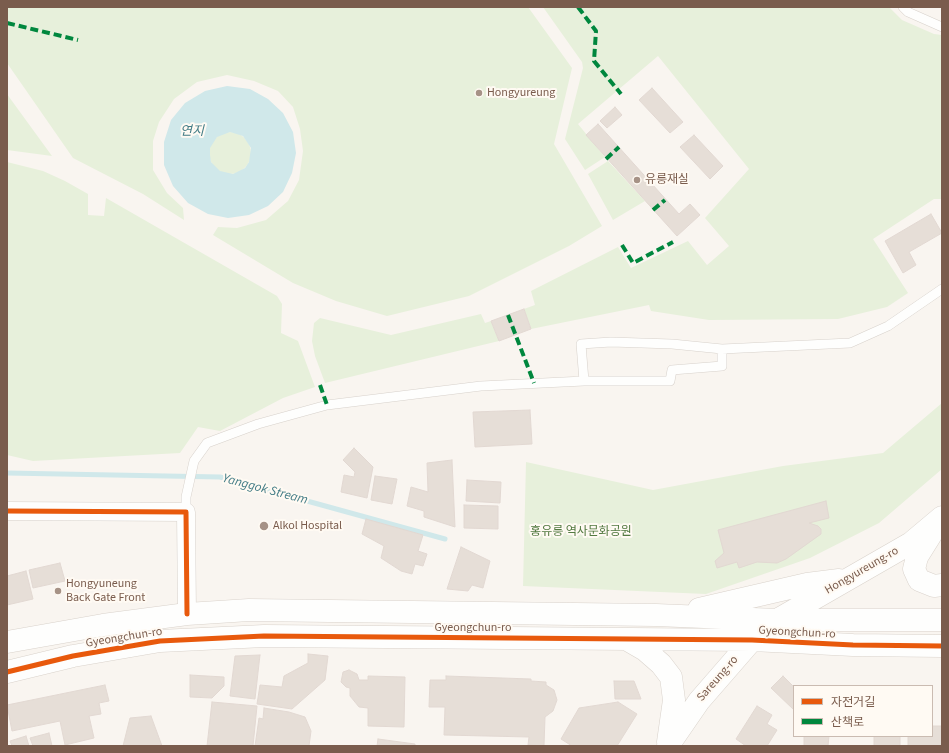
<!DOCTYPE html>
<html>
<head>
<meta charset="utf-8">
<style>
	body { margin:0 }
	#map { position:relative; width:949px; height:753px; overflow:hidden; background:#f9f5f0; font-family:"Source Sans 3","Noto Sans KR",sans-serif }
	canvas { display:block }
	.frame { position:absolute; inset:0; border:8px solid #7a5c4d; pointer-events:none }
	.legend { position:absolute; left:793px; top:685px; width:140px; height:52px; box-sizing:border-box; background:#fffaf3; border:1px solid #cabbb1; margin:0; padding:5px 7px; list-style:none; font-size:12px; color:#7a5c4d }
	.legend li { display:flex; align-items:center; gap:8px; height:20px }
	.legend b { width:20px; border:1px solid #cabbb1 }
</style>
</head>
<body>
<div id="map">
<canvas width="949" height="753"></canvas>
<div class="frame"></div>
<ul class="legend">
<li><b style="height:5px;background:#e8590c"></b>자전거길</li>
<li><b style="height:5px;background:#00873e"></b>산책로</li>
</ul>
</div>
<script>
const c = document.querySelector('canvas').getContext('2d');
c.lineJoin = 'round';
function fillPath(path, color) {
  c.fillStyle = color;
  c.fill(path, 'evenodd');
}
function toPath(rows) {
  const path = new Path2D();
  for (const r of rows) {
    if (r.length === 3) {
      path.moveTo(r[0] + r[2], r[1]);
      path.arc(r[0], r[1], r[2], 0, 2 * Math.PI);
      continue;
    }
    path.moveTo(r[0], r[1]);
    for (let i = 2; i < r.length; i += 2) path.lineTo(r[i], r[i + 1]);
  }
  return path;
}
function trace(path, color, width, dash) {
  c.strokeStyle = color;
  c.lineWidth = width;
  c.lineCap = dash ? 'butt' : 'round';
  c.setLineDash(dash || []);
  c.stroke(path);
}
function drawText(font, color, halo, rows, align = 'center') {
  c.font = font + ' "Source Sans 3","Noto Sans KR",sans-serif';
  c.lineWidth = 4;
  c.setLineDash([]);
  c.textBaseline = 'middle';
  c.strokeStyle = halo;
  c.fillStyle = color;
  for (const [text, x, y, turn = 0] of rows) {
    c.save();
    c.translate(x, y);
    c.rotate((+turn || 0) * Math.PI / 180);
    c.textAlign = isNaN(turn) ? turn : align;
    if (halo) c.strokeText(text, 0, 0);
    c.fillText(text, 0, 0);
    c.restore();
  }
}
fillPath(toPath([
	[7,7,528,7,572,68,554,144,602,226,569,246,469,296,387,316,336,301,293,283,213,235,218,227,237,228,266,220,288,201,299,180,303,151,300,129,293,107,278,91,254,81,227,75,197,82,174,99,159,122,153,141,153,170,167,193,183,208,184,220,143,194,73,158,7,63],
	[543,7,889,7,902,20,934,34,942,35,942,199,934,199,873,239,908,293,887,307,838,319,709,320,651,311,649,305,531,329,524,309,535,305,531,291,618,247,631,268,688,241,707,265,729,246,705,218,749,169,658,56,578,124,605,157,585,170,565,139,583,68,582,62],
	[7,94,12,101,52,156,7,150],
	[230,153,21],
	[608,161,645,201,613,220,588,174],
	[7,162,43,171,65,181,88,194,88,215,104,216,106,198,277,296,282,304,281,333,298,341,315,387,283,398,220,431,198,427,180,453,33,461,7,455],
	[481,314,485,323,491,321,499,341,325,383,315,356,312,341,314,323,320,318,391,335],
	[942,403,942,469,879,523,810,558,706,594,523,586,526,462,653,490,783,466,883,453]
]), '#e7f0db');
fillPath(toPath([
	[227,86,250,89,268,99,283,113,293,132,296,153,292,173,283,192,268,206,249,215,228,218,208,214,188,203,173,186,164,165,164,142,171,120,185,103,205,91],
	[230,132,243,136,251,148,249,162,245,168,233,174,220,171,211,162,210,155,210,148,217,137]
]), '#d0e8ea');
trace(toPath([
	[7,473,220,477,445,539]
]), '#d0e8ea', 5);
const building = toPath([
	[652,88,683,122,670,133,639,100,652,88],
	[615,107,622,115,607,128,600,121,615,107],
	[598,124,679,214,690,204,700,215,677,236,586,135,598,124],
	[694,135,723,166,710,179,680,147,694,135],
	[931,214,942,233,909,252,916,265,903,273,885,241,931,214],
	[524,309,531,329,499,341,491,321,524,309],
	[530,410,532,444,475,447,473,412,530,410],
	[354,448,373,467,367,498,341,492,344,475,354,477,355,472,343,460,354,448],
	[452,460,455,527,424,517,424,511,407,506,411,487,428,492,427,463,452,460],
	[375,476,397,479,392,504,371,500,375,476],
	[467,480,501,482,500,503,466,501,467,480],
	[826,501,829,518,809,523,818,526,821,529,821,534,786,559,777,563,757,562,739,568,737,562,717,568,715,561,724,553,718,530,826,501],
	[464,505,498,506,498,529,464,528,464,505],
	[366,519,423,535,418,551,427,554,423,566,415,564,412,574,401,571,381,558,384,546,362,534,366,519],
	[461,547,490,561,483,588,472,585,468,591,447,589,461,547],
	[60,563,65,581,33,588,29,570,60,563],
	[26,571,33,599,7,605,7,576,26,571],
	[308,654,328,656,325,680,292,709,257,704,260,685,282,687,284,676,308,663,308,654],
	[260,655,255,699,230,696,235,656,260,655],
	[349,670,357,674,359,680,368,680,368,676,405,677,404,727,368,726,368,708,359,707,350,696,350,688,346,687,341,682,343,672,349,670],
	[190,675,224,677,224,686,212,698,190,697,190,675],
	[446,676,531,679,531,681,546,682,546,685,554,690,557,700,553,711,545,717,544,746,528,745,529,737,444,735,445,707,429,707,430,680,446,680,446,676],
	[783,676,794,687,794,710,771,688,783,676],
	[614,681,634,681,641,699,615,699,614,681],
	[105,685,109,701,99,703,101,714,89,716,94,738,65,745,60,721,12,731,7,705,105,685],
	[212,702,257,706,253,746,207,746,212,702],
	[618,702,637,714,617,746,572,746,561,739,579,708,618,702],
	[757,706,772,715,767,724,777,730,767,746,746,746,736,739,757,706],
	[264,708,289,712,305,717,311,731,309,746,255,746,259,718,263,719,264,708],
	[151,716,162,746,123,746,130,718,151,716],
	[932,726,942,726,942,746,908,746,908,736,932,736,932,726],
	[49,733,52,746,33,746,30,738,49,733],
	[26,736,29,746,12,746,10,741,26,736],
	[804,736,829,736,828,746,804,746,804,736],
	[874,736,900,736,900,746,874,746,874,736],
	[378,739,415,744,415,746,377,746,378,739]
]);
fillPath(building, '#e6ded7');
trace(building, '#e2d8d2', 1);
const lane = toPath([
	[903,7,908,12,942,27],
	[722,349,850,343,888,326,942,289],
	[186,512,186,497,194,461,207,443,258,424,327,405,481,386,584,381,670,381,672,370,722,366,722,349,672,344,611,342,581,344,584,381]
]);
const street = toPath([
	[7,511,186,512,187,614]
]);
const secondary = toPath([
	[932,533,917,557,914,569,919,580,934,586,942,585],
	[699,609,807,584,839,580],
	[626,639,645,650,661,664,671,677,674,700,668,742],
	[7,642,103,625,187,614,249,610,656,615,777,620,942,620],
	[7,672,73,656,160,641,264,636,752,640,853,645,942,646],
	[668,746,699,701,752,640,777,620,911,543,942,517]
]);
trace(lane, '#d7d1cb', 10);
trace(street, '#d7d1cb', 19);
trace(secondary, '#d9d2cb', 23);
trace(lane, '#fefefd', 9);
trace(street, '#fefefd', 18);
trace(secondary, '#fefefd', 22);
trace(toPath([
	[578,7,596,31,594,61,621,94],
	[7,23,78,40],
	[606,159,619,147],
	[653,210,665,200],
	[622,245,633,263,673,242],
	[508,315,534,383],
	[320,385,327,405]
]), '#00873e', 4, [8, 4]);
trace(toPath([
	[7,511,186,512,187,614],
	[7,672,73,656,160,641,264,636,752,640,853,645,942,646]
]), '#e8590c', 5);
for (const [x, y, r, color] of [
	[479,93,4,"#a69286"],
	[637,180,4,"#a69286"],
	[264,526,5,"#a69286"],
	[58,591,4,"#a69286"]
]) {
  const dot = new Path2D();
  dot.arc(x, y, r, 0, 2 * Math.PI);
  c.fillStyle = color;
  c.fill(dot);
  trace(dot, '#fffaf3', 1.5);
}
drawText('12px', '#7a5c4d', '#fffaf3', [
	["Hongyureung",487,93],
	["유릉재실",645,180],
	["Alkol Hospital",273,526],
	["Hongyuneung",66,584],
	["Back Gate Front",66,598]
], 'left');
drawText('12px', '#537a41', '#fffaf3', [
	["홍유릉 역사문화공원",581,532]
]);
drawText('12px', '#7a5c4d', '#fffaf3', [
	["Hongyureung-ro",862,571,-30],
	["Gyeongchun-ro",473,628],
	["Gyeongchun-ro",797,633,3],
	["Gyeongchun-ro",124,638,-9],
	["Sareung-ro",718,679,-49]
]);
drawText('italic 13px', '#437c86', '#fffaf3', [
	["연지",192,132],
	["Yanggok Stream",265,490,15]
]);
</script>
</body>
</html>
